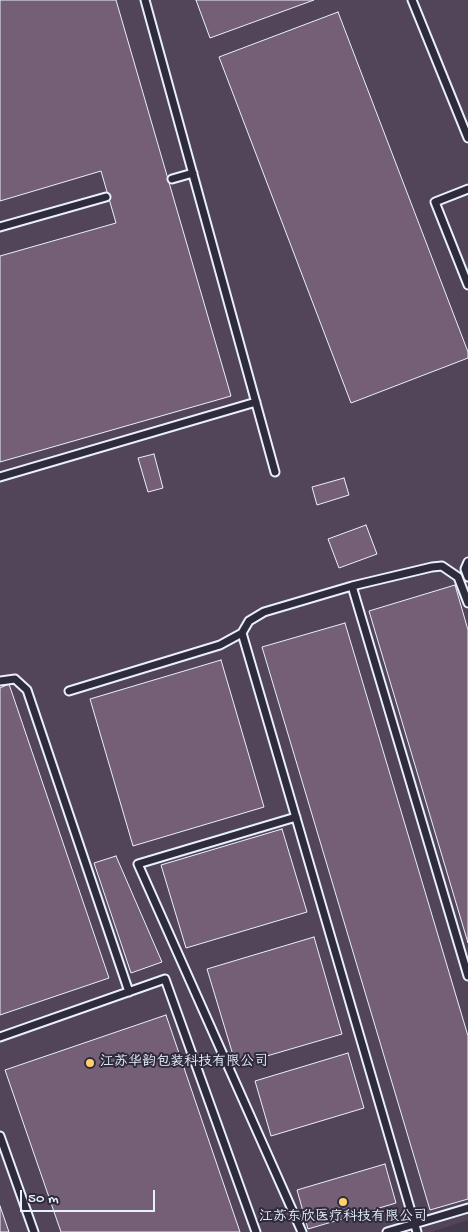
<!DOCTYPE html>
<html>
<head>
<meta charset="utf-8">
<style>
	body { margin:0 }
	#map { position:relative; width:468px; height:1232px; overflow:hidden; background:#443a4e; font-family:"Gochi Hand",sans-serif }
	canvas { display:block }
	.scale { position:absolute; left:20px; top:1190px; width:135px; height:22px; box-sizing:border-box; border:2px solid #e8f1f8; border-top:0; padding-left:6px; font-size:15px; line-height:18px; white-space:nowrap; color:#e8f1f8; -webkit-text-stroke:4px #2f2a3d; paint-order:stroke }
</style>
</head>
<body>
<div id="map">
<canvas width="468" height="1232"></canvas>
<div class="scale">50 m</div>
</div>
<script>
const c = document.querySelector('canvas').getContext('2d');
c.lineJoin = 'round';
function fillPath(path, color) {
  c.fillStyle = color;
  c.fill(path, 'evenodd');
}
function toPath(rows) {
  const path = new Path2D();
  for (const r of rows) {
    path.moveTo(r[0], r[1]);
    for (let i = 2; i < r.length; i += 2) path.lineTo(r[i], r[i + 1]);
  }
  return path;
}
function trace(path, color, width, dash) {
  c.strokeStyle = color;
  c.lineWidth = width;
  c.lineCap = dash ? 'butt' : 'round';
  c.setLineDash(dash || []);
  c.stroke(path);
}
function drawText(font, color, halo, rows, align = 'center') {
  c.font = font + ' "Gochi Hand","LXGW WenKai TC",sans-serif';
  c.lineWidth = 4;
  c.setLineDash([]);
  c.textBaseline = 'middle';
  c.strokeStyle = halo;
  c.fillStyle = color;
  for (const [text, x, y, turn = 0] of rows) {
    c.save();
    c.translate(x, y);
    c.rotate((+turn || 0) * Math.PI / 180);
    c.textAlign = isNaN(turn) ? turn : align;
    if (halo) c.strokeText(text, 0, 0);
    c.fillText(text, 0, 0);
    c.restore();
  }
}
fillPath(toPath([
	[0,0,468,0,468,1220,431,1232,0,1232]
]), '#52455a');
const building = toPath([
	[0,0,116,0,231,396,0,462,0,256,116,223,101,171,0,201,0,0],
	[196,0,314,0,210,38,196,0],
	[338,12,468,352,468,358,351,403,219,57,338,12],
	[154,454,163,488,148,492,138,458,154,454],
	[344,478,349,495,317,505,312,487,344,478],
	[366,525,377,554,339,568,328,539,366,525],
	[455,585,468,630,468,943,369,611,455,585],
	[345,623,468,1036,468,1199,430,1210,262,647,345,623],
	[221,660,264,807,133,846,90,699,221,660],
	[9,684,109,978,0,1015,0,688,9,684],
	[282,829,307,912,186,948,161,865,282,829],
	[116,856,162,962,131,973,94,863,116,856],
	[314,937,342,1034,236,1065,207,969,314,937],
	[166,1015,240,1232,61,1232,5,1070,166,1015],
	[348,1053,364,1108,271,1136,255,1081,348,1053],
	[385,1164,396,1203,308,1229,297,1190,385,1164],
	[0,1206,9,1232,0,1232,0,1206]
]);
fillPath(building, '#745f77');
trace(building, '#e8f1f8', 1);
const lane = toPath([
	[145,0,275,472],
	[412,0,468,138],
	[172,179,193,173],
	[468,189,435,202,468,285],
	[0,227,106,197],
	[0,477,256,402],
	[468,562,465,569,468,577],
	[352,586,468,976],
	[242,633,417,1232],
	[0,681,15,679,27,690,129,992],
	[69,691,220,645,242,633,249,621,264,612,352,586,432,567,442,566,458,577,468,603],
	[296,817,138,864,302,1232],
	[0,1037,165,979,256,1232],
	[0,1136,34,1232],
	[387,1232,468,1208]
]);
trace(lane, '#e8f1f8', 11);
trace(lane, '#2f2a3d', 7);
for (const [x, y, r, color] of [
	[90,1063,5,"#ffd166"],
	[343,1202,5,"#ffd166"]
]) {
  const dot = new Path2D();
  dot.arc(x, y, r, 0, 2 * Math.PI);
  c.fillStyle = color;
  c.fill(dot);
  trace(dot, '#2f2a3d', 2);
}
drawText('14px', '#e8f1f8', '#2f2a3d', [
	["江苏华韵包装科技有限公司",100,1063],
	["江苏东欣医疗科技有限公司",343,1218,"center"]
], 'left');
</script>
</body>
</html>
